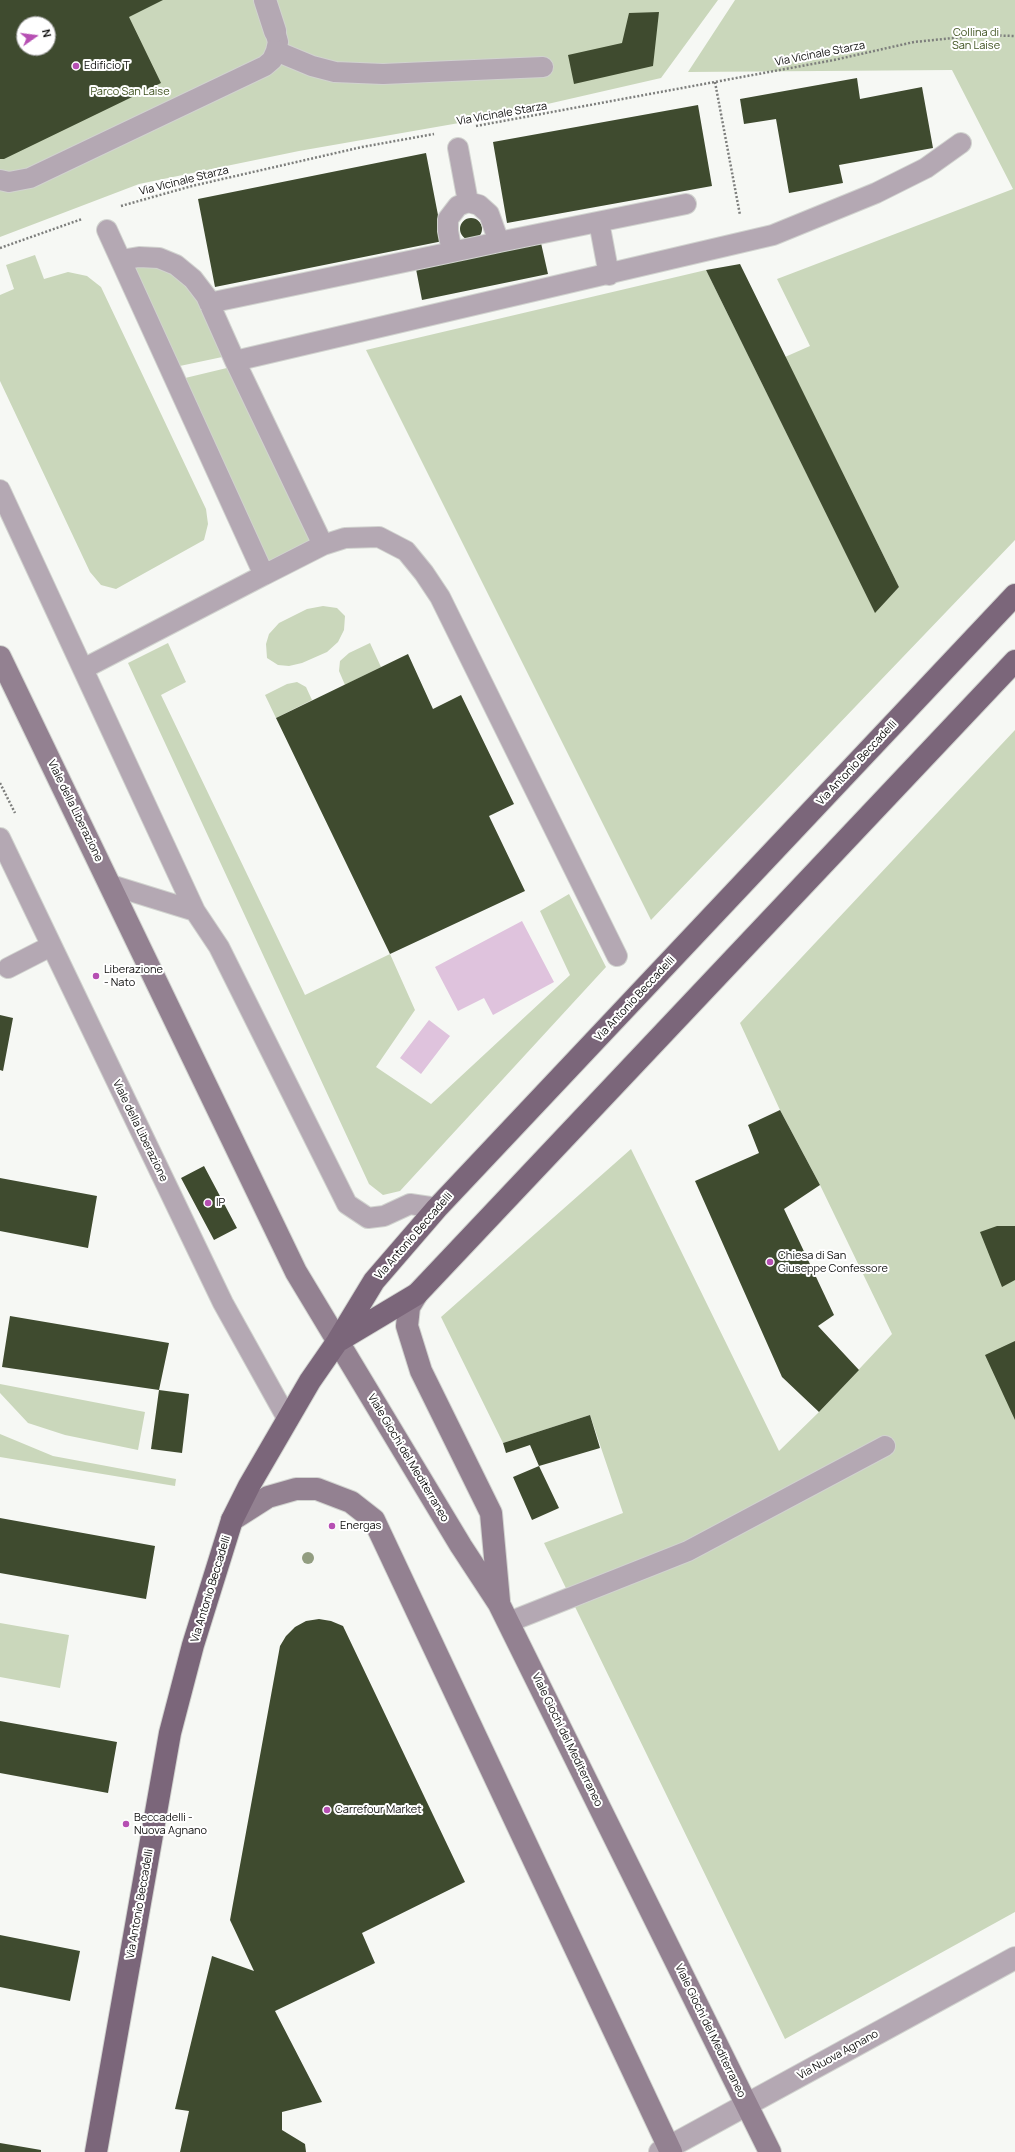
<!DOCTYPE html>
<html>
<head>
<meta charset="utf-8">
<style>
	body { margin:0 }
	#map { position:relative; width:1015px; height:2152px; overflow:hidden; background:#f6f8f4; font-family:Manrope,sans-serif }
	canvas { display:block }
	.north { position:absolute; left:16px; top:16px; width:40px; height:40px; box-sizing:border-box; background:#fff; border:1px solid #9f9f9f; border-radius:50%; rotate:76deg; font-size:11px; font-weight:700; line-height:16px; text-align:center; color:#0f0f0e }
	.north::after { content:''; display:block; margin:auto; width:14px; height:18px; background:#b64fb3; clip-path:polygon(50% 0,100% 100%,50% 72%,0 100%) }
</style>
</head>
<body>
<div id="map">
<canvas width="1015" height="2152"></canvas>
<div class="north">N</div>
</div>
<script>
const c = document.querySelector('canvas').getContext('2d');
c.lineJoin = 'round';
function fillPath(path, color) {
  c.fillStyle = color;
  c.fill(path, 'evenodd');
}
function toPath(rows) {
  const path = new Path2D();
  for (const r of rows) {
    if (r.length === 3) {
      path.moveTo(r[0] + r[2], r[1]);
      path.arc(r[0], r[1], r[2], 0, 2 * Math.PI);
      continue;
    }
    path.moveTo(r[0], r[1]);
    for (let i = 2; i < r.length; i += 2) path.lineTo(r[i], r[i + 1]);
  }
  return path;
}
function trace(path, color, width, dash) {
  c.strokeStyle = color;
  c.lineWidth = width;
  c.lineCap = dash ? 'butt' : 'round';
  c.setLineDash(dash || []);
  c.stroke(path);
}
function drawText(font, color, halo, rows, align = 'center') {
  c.font = font + ' Manrope,sans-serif';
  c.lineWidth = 4;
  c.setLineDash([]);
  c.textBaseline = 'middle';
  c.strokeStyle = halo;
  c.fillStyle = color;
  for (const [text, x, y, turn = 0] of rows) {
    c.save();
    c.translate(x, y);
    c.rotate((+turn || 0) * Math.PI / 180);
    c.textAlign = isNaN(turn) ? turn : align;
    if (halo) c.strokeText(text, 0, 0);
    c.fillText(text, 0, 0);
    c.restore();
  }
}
fillPath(toPath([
	[0,0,718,0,661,78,482,119,299,151,139,184,0,237],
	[24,24,48,24,48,48,24,48],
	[735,0,1015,0,1015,540,651,920,366,350,706,270,875,612,899,587,785,357,810,346,777,279,1013,189,952,70,688,72],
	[35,255,44,279,68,272,87,276,101,287,206,509,208,524,204,540,116,589,101,585,90,572,0,381,0,295,14,289,6,265],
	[140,267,162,267,188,282,227,356,175,367,131,270],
	[231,367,314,541,267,566,181,379],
	[323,606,337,608,345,616,344,630,338,642,327,652,302,663,289,666,278,665,267,658,266,644,269,634,279,623,307,609],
	[168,643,186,682,161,695,305,995,390,954,415,1010,376,1067,431,1104,570,975,540,911,569,894,606,967,400,1191,383,1195,369,1184,128,663],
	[370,643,381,667,345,685,339,671,340,661,349,653],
	[297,682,306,687,312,700,276,718,265,695,287,684],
	[1015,730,1015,1912,785,2039,544,1543,623,1513,590,1415,503,1443,441,1317,631,1149,779,1451,819,1412,892,1334,820,1185,780,1110,740,1023],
	[0,1384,145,1412,138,1450,65,1435,28,1423,0,1393],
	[0,1434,53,1456,176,1479,175,1486,0,1457],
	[0,1623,69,1635,60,1688,0,1677]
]), '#cad7bb');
fillPath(toPath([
	[522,921,554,982,493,1015,484,998,458,1011,435,967],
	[429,1020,450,1036,421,1074,400,1058]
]), '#dfc3dd');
fillPath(toPath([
	[0,0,163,0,129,17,161,83,4,159,0,159],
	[24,24,48,24,48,48,24,48],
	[659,12,653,66,574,84,568,55,622,43,629,13],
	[857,78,860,99,922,87,933,148,839,165,843,183,789,193,776,119,744,124,740,99],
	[698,105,712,186,507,223,493,142],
	[426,153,443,241,215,287,198,199],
	[471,229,11],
	[541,243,548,274,422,300,416,269],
	[740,264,899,587,875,613,706,270],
	[408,654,433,709,461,695,514,804,489,816,525,891,390,954,276,718],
	[0,1015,13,1018,3,1071,0,1070],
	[780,1110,820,1185,784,1209,834,1315,818,1326,859,1370,819,1412,782,1377,695,1181,759,1153,748,1125],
	[204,1166,237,1228,214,1240,181,1178],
	[0,1178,97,1196,88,1248,0,1231],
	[997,1226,1015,1226,1015,1280,1002,1287,980,1232],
	[10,1316,169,1343,159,1390,2,1367],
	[1015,1341,1015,1420,985,1355],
	[159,1390,189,1394,182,1453,151,1449],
	[590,1415,600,1448,539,1466,559,1508,532,1520,513,1477,539,1466,530,1445,506,1453,503,1443],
	[0,1518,155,1546,146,1599,0,1573],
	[319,1619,331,1621,343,1626,465,1882,362,1933,375,1963,275,2011,322,2102,282,2112,282,2130,305,2144,306,2152,180,2152,189,2111,175,2109,212,1956,254,1971,230,1920,280,1646,286,1636,295,1627,306,1621],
	[0,1721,117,1742,108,1793,0,1773],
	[0,1935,80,1951,70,2001,0,1987],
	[0,2143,41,2150,41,2152,0,2152]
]), '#3f4b2f');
const service = toPath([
	[276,51,312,66,335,72,383,74,543,67],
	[458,148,468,202,479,205,489,214,499,242,686,204],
	[0,180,9,182,30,178,265,66,272,60,276,51,278,42,275,31],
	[599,222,609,275],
	[452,252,499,242],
	[121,260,139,257,159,258,176,265,193,279,206,296,235,361],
	[209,303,452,252,448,231,448,219,458,206,468,202],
	[0,490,195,911],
	[323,545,345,538,379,537,406,551,424,573,440,597,617,956],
	[264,575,323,545,235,361,773,235,876,193,926,168,961,143],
	[83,669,264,575,107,230],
	[0,838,223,1303,288,1420],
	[111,885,195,911,219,947,347,1204,368,1218,384,1216,410,1204,437,1208],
	[8,968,51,946],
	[509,1622,688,1551,885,1446]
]);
const minor = toPath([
	[265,0,275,31],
	[660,2152,1015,1958]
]);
const secondary = toPath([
	[0,657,296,1272,461,1546,499,1604,770,2152],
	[417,1294,409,1307,407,1326,421,1371,491,1513,499,1601],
	[232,1520,268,1497,296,1489,317,1489,351,1502,374,1520,671,2152]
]);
const primary = toPath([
	[340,1340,417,1294,1015,661],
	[96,2152,170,1733,193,1645,232,1520,249,1486,310,1381,337,1342,374,1281,437,1208,1015,595]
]);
trace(service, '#d1d3cf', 22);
trace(minor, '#d1d3cf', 24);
trace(secondary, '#d1d3cf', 24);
trace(primary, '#d1d3cf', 24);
trace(toPath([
	[715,82,740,215],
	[476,126,834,60,914,42,983,35,1015,36],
	[121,206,192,186,362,147,434,134],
	[0,248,82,219],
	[0,783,15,813]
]), '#7d7e7c', 2.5, [2, 2]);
trace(service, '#b4a8b3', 20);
trace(minor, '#b4a8b3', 22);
trace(secondary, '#938191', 22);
trace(primary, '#7b667a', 22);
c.fillStyle = '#929d80';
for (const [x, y] of [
	[308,1558]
]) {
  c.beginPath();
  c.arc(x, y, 6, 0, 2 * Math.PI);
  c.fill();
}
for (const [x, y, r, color] of [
	[76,66,4,"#b64fb3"],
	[96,976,4,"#b64fb3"],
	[208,1203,4,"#b64fb3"],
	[770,1262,4,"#b64fb3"],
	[332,1526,4,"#b64fb3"],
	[327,1810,4,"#b64fb3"],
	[126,1824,4,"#b64fb3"]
]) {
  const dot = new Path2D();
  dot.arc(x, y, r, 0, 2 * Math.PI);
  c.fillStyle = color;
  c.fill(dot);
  trace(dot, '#fff', 1.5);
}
drawText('11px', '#405321', '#fff', [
	["Collina di",976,33],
	["San Laise",976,46],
	["Parco San Laise",130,92]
]);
drawText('11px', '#0f0f0e', '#fff', [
	["Via Vicinale Starza",820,54,-11],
	["Via Vicinale Starza",502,114,-10],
	["Via Vicinale Starza",184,181,-14],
	["Via Antonio Beccadelli",857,763,-47],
	["Viale della Liberazione",75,811,64],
	["Via Antonio Beccadelli",635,999,-47],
	["Viale della Liberazione",140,1131,64],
	["Via Antonio Beccadelli",414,1236,-49],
	["Viale Giochi del Mediterraneo",408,1458,59],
	["Via Antonio Beccadelli",211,1589,-73],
	["Viale Giochi del Mediterraneo",567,1740,64],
	["Via Antonio Beccadelli",140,1904,-80],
	["Viale Giochi del Mediterraneo",710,2031,64],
	["Via Nuova Agnano",838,2055,-29]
]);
drawText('11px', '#0f0f0e', '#fff', [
	["Edificio T",84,66],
	["Liberazione",104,970],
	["- Nato",104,983],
	["IP",216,1203],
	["Chiesa di San",778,1256],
	["Giuseppe Confessore",778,1269],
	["Energas",340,1526],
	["Carrefour Market",335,1810],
	["Beccadelli -",134,1818],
	["Nuova Agnano",134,1831]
], 'left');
</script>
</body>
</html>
